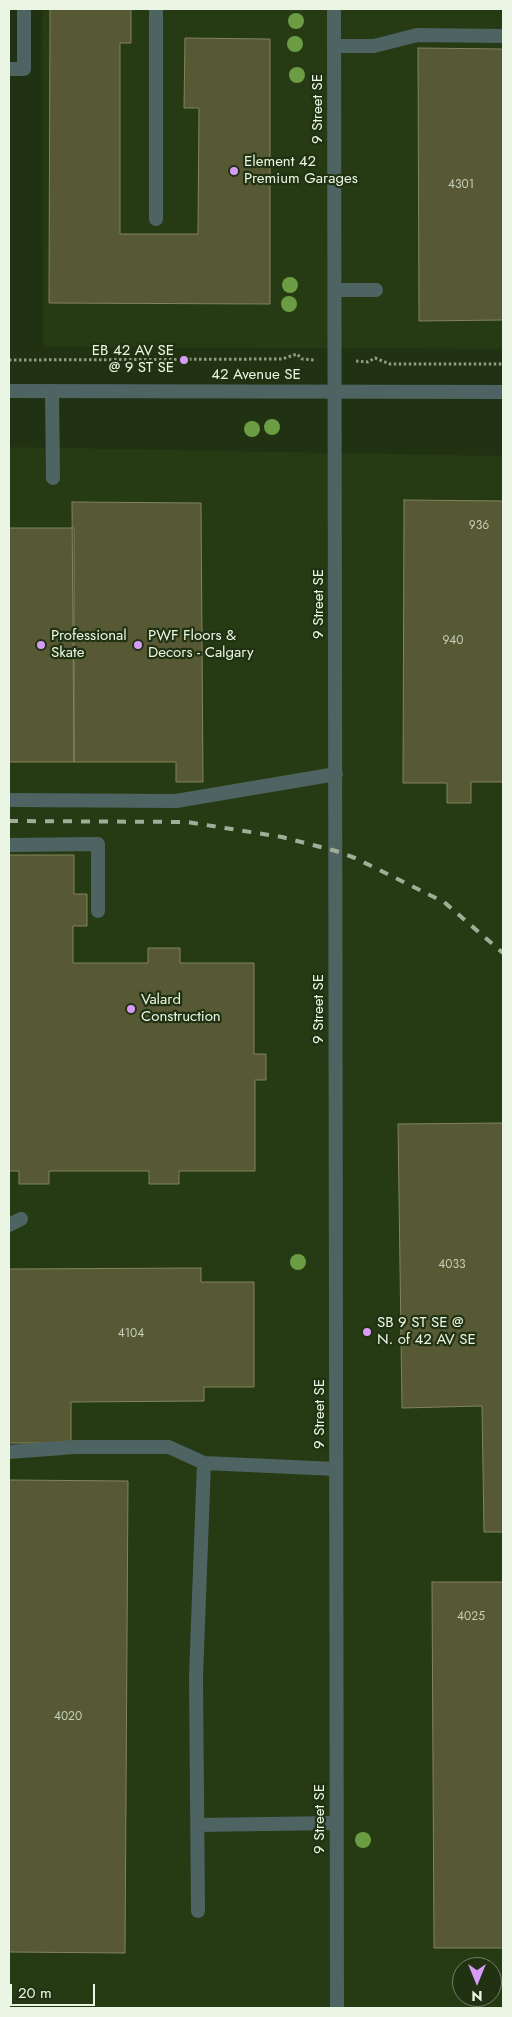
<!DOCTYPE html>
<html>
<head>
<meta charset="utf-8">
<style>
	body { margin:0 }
	#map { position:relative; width:512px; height:2017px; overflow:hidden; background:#213213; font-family:Jost,sans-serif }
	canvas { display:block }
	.frame { position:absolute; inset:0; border:10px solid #eaf6e3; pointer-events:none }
	.north { position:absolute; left:452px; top:1957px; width:50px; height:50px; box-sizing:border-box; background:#213213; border:1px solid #718066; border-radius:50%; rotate:180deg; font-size:14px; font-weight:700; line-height:20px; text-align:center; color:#eaf6e3 }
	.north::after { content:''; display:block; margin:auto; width:18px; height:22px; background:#d79bf9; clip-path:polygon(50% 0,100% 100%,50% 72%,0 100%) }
	.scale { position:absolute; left:10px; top:1984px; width:85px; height:22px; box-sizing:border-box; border:2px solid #eaf6e3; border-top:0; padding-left:6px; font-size:15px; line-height:18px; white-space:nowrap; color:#eaf6e3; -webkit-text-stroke:4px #213213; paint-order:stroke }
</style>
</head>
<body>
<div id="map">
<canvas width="512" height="2017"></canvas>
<div class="frame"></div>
<div class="north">N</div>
<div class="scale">20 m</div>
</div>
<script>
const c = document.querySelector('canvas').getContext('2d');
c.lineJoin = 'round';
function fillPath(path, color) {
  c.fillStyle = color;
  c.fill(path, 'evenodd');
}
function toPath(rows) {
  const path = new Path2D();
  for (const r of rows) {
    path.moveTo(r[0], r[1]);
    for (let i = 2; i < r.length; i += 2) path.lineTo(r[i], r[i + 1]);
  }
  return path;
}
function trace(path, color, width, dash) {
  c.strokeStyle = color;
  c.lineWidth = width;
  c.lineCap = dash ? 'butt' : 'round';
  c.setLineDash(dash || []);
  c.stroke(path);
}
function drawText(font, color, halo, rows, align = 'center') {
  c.font = font + ' Jost,sans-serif';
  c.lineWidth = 4.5;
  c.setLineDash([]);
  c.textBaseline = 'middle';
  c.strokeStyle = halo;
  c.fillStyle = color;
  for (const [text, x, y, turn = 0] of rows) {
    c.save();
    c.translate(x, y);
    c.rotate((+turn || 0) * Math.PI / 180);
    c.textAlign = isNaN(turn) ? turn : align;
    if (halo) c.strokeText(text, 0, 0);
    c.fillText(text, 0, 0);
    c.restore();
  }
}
fillPath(toPath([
	[42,9,503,9,503,349,43,347],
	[9,447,503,456,503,2008,9,2008],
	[462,1967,492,1967,492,1997,462,1997]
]), '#263a14');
const building = toPath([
	[50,9,131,9,131,43,120,43,120,234,198,234,199,108,184,108,185,38,270,39,270,304,49,303,50,9],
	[418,48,503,49,503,320,419,321,418,48],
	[404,500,503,501,503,782,471,782,471,803,447,803,447,783,403,783,404,500],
	[72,502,201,503,203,782,176,782,176,762,74,762,72,502],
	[9,528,74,528,74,762,9,762,9,528],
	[9,855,74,855,74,894,87,894,87,926,73,926,73,963,148,963,148,948,180,948,180,963,254,963,254,1054,266,1054,266,1080,255,1080,255,1171,179,1171,179,1184,149,1184,149,1171,49,1171,49,1184,19,1184,19,1171,9,1171,9,855],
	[503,1123,503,1532,484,1532,482,1406,402,1408,398,1124,503,1123],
	[201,1268,201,1282,254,1282,254,1387,204,1387,204,1401,71,1402,71,1443,9,1443,9,1269,201,1268],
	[9,1480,128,1481,125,1953,9,1952,9,1480],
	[432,1582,503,1582,503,1948,434,1948,432,1582]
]);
fillPath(building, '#565933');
trace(building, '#81845d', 1);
trace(toPath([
	[9,360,282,359,297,354,302,359,315,360],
	[356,361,368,362,375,358,390,364,503,364]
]), '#8e9d84', 3, [2.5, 2.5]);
trace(toPath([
	[334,46,374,46,417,35,503,36],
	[9,69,24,69,24,9],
	[156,219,156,9],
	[335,290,376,290],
	[52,391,53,478],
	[9,800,176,801,336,774],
	[9,845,98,844,98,911],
	[9,1225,21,1219],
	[9,1452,75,1447,169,1447,204,1463],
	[197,1825,336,1823],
	[198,1911,196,1677,204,1463,336,1469]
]), '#4e6463', 14);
trace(toPath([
	[334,9,337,2008]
]), '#4e6463', 14);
trace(toPath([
	[9,391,503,392]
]), '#4e6463', 14);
trace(toPath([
	[9,821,187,822,282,837,336,851,355,858,444,902,503,953]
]), '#a1ae97', 4, [9, 9]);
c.fillStyle = '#6c9c43';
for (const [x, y] of [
	[296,21],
	[295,44],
	[297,75],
	[290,285],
	[289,304],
	[272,427],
	[252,429],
	[298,1262],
	[363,1840]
]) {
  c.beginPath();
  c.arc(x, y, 8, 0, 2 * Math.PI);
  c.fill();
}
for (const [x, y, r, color] of [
	[234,171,5,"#d79bf9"],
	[184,360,5,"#d79bf9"],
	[41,645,5,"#d79bf9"],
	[138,645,5,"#d79bf9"],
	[131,1009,5,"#d79bf9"],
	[367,1332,5,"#d79bf9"]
]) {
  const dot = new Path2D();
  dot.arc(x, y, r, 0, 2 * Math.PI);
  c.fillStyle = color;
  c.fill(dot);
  trace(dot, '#213213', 2);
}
drawText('12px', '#c5cfb7', null, [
	["4301",461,185],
	["936",479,526],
	["940",453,641],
	["4033",452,1265],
	["4104",131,1334],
	["4025",471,1617],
	["4020",68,1717]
]);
drawText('15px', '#eaf6e3', '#213213', [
	["9 Street SE",318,109,-90],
	["42 Avenue SE",256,375],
	["9 Street SE",319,604,-90],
	["9 Street SE",319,1009,-90],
	["9 Street SE",320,1414,-90],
	["9 Street SE",320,1819,-90]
]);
drawText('15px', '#eaf6e3', '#213213', [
	["Element 42",244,162],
	["Premium Garages",244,179],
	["EB 42 AV SE",174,351,"right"],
	["@ 9 ST SE",174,368,"right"],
	["Professional",51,636],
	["Skate",51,653],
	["PWF Floors &",148,636],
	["Decors - Calgary",148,653],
	["Valard",141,1000],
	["Construction",141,1017],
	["SB 9 ST SE @",377,1323],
	["N. of 42 AV SE",377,1340]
], 'left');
</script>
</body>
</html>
